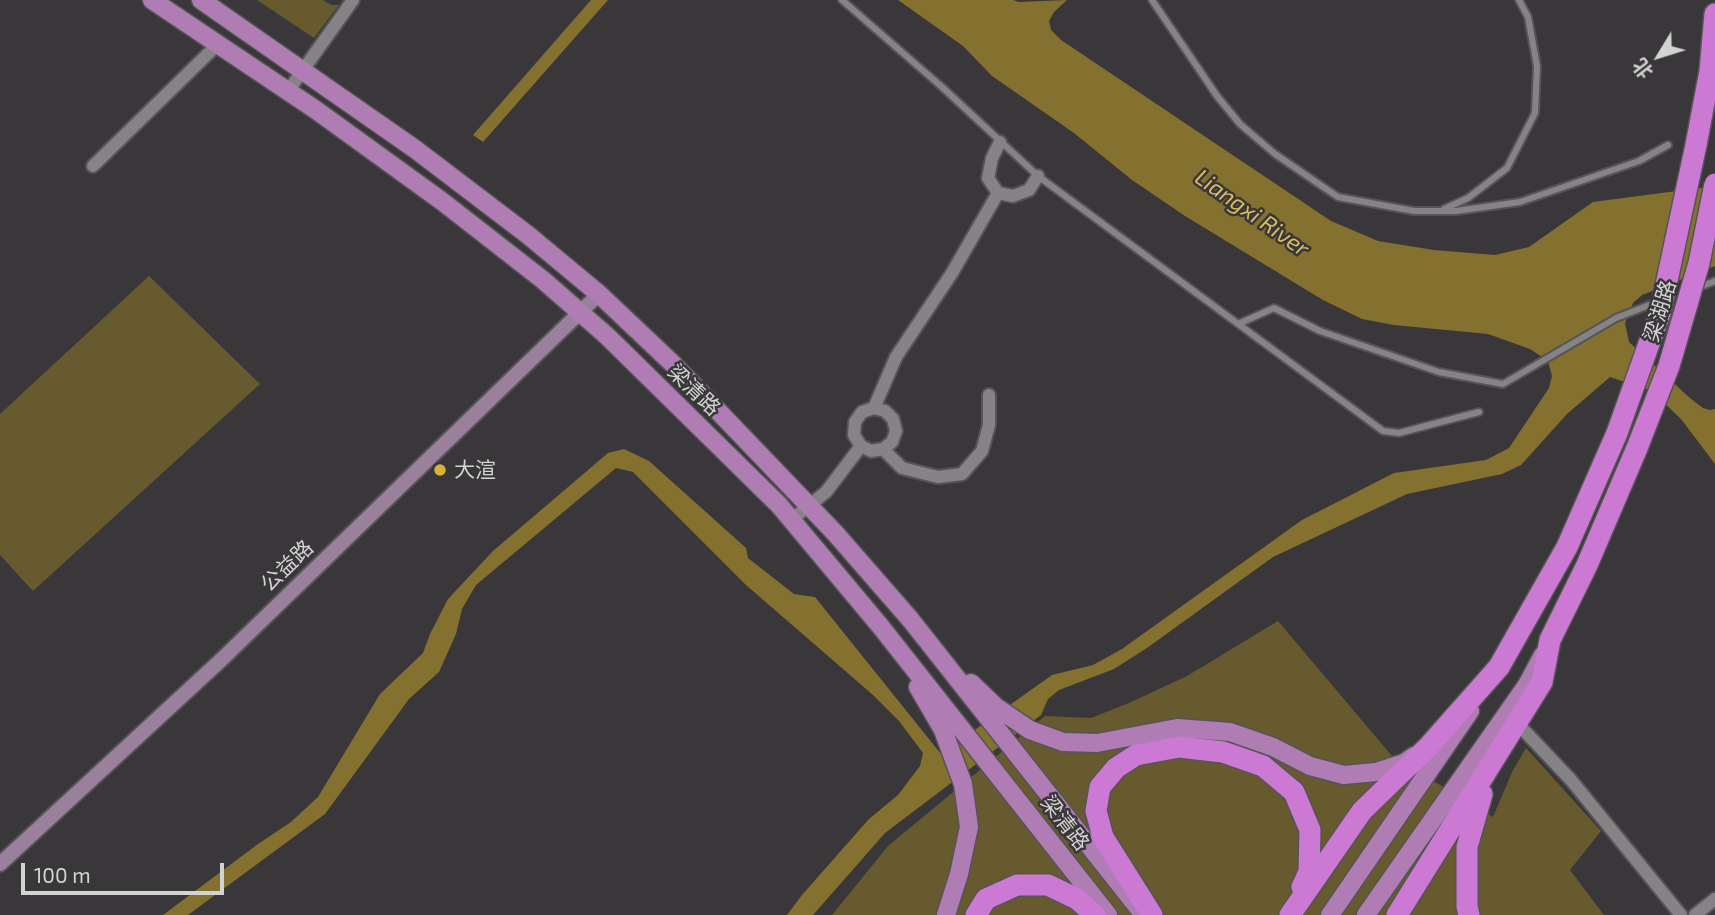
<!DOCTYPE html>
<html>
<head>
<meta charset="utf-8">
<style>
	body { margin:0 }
	#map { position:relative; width:1715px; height:915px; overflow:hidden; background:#393739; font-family:"Exo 2","Noto Sans SC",sans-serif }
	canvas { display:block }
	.north { position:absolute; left:1624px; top:21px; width:70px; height:70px; -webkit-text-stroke:5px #393739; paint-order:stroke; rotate:232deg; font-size:19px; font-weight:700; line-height:28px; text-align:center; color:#d4d3d4 }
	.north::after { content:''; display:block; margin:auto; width:24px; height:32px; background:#d4d3d4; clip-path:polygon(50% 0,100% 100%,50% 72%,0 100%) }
	.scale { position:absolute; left:21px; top:863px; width:203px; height:32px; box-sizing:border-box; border:4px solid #d4d3d4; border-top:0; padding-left:9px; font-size:21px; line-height:24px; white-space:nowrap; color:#d4d3d4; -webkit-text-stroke:5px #393739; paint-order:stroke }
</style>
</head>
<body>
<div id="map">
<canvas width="1715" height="915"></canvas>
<div class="north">北</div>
<div class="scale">100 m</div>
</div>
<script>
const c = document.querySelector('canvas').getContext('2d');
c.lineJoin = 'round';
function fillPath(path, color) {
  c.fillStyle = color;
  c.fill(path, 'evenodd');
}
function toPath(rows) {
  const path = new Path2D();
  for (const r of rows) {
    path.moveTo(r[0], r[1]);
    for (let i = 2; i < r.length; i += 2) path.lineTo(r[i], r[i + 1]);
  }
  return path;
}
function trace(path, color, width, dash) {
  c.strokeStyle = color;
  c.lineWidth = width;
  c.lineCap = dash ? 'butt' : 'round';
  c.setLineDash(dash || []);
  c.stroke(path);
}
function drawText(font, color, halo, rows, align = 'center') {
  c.font = font + ' "Exo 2","Noto Sans SC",sans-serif';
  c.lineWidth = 5;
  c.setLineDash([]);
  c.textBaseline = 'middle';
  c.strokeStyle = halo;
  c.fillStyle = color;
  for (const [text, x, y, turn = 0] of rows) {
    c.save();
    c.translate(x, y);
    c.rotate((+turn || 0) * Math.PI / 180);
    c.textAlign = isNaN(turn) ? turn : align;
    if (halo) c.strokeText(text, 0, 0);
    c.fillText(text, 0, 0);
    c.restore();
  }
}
fillPath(toPath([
	[257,0,323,0,331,5,339,5,314,38],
	[149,276,260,384,33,591,0,555,0,414],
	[1278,621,1392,756,1493,817,1513,770,1526,748,1601,831,1570,870,1604,915,832,915,888,846,1045,716,1091,718,1129,703,1187,676]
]), '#675a2e');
fillPath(toPath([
	[591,0,608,0,483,142,473,135],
	[898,0,1013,0,1019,2,1067,0,1054,12,1049,21,1051,30,1061,40,1331,221,1378,241,1434,250,1495,255,1529,247,1593,202,1715,186,1715,266,1642,295,1633,303,1625,323,1629,342,1691,399,1703,408,1710,410,1715,409,1715,464,1681,419,1652,391,1610,377,1567,414,1521,465,1502,474,1407,494,1273,557,1147,648,1114,669,1059,690,1048,699,1041,715,885,833,813,915,787,915,802,895,869,819,898,795,920,766,923,753,899,721,873,695,746,585,633,472,616,468,476,585,462,609,456,634,439,672,409,699,325,814,188,915,163,915,258,844,291,822,318,797,380,694,423,653,430,634,448,599,493,551,608,453,624,449,649,461,746,548,748,558,794,594,815,597,941,754,1052,675,1093,665,1122,649,1302,520,1394,473,1486,460,1509,448,1549,388,1552,376,1548,361,1530,349,1488,334,1394,325,1362,319,1323,300,1185,216,1132,180,1074,133,992,76,963,46]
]), '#85712f');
const lane = toPath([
	[842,0,942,87,1038,176,1383,431,1399,433,1479,412],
	[1152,0,1217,96,1240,124,1275,154,1338,197,1414,211,1456,211,1520,202,1639,161,1668,145],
	[1444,209,1468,198,1507,168,1535,113,1537,66,1528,17,1519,0],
	[1697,288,1715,281],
	[1238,324,1274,308,1320,331,1439,372,1503,384,1616,318,1657,302]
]);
const street = toPath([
	[288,91,353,0],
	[93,166,218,44],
	[998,193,988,178,992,158,1000,142],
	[874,408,885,411,893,419,896,431,892,442,883,449,871,451,861,446,854,435,855,422,862,412,874,408,896,357,952,273,998,193,1013,196,1029,190,1038,176],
	[883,449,902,468,938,477,962,474,982,451,989,425,989,395],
	[791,520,826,492,861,446],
	[1517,723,1571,780,1681,915],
	[1695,915,1715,899]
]);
const secondary = toPath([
	[0,864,221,660,599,294]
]);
const primary = toPath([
	[152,0,316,110,443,202,543,280,607,336,779,505,881,627,1108,915],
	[201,0,415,149,528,235,599,294,672,363,835,533,910,619,1140,910],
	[971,683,996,707,1030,730,1063,742,1097,743,1177,728,1230,732,1273,747,1310,766,1344,775,1376,772,1404,763,1414,756],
	[918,687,943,730,963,784,969,827,959,874,946,915],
	[1330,915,1470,711],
	[1366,915,1527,685,1543,655]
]);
const highway = toPath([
	[1696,145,1710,71,1715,14],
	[976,915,986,899,1017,885,1048,885,1077,899,1095,915],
	[1152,915,1103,837,1096,811,1100,787,1116,768,1136,755,1179,747,1223,752,1263,766,1294,792,1310,830,1309,872,1302,887],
	[1290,915,1362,811,1429,746,1499,667,1567,547,1617,433],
	[1397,915,1542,682,1550,640,1587,565,1637,448],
	[1469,915,1467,906,1467,847,1482,794]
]);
trace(lane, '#565456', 10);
trace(street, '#565456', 16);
trace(secondary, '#565456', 18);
trace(primary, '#565456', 21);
trace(highway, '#565456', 24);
trace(lane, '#868386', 6);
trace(street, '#868386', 12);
trace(secondary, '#9b809d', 14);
trace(primary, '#af7db4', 18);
trace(highway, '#cb79d3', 21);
const highwayBridge = toPath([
	[1617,433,1660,313,1696,145],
	[1637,448,1669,366,1699,263,1715,184]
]);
trace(highwayBridge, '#565456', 24, []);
trace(highwayBridge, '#cb79d3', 21);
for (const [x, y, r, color] of [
	[440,470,7,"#d8b434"]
]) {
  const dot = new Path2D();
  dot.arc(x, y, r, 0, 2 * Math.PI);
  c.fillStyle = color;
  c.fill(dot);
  trace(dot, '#393739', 2.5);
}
drawText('21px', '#d4d3d4', '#393739', [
	["梁湖路",1660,311,-73],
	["梁清路",694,390,44],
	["公益路",287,566,-44],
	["梁清路",1065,823,52]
]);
drawText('21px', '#d4d3d4', '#393739', [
	["大渲",454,470]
], 'left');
drawText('italic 23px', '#d9bc5e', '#393739', [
	["Liangxi River",1252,213,35]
]);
</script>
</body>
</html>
